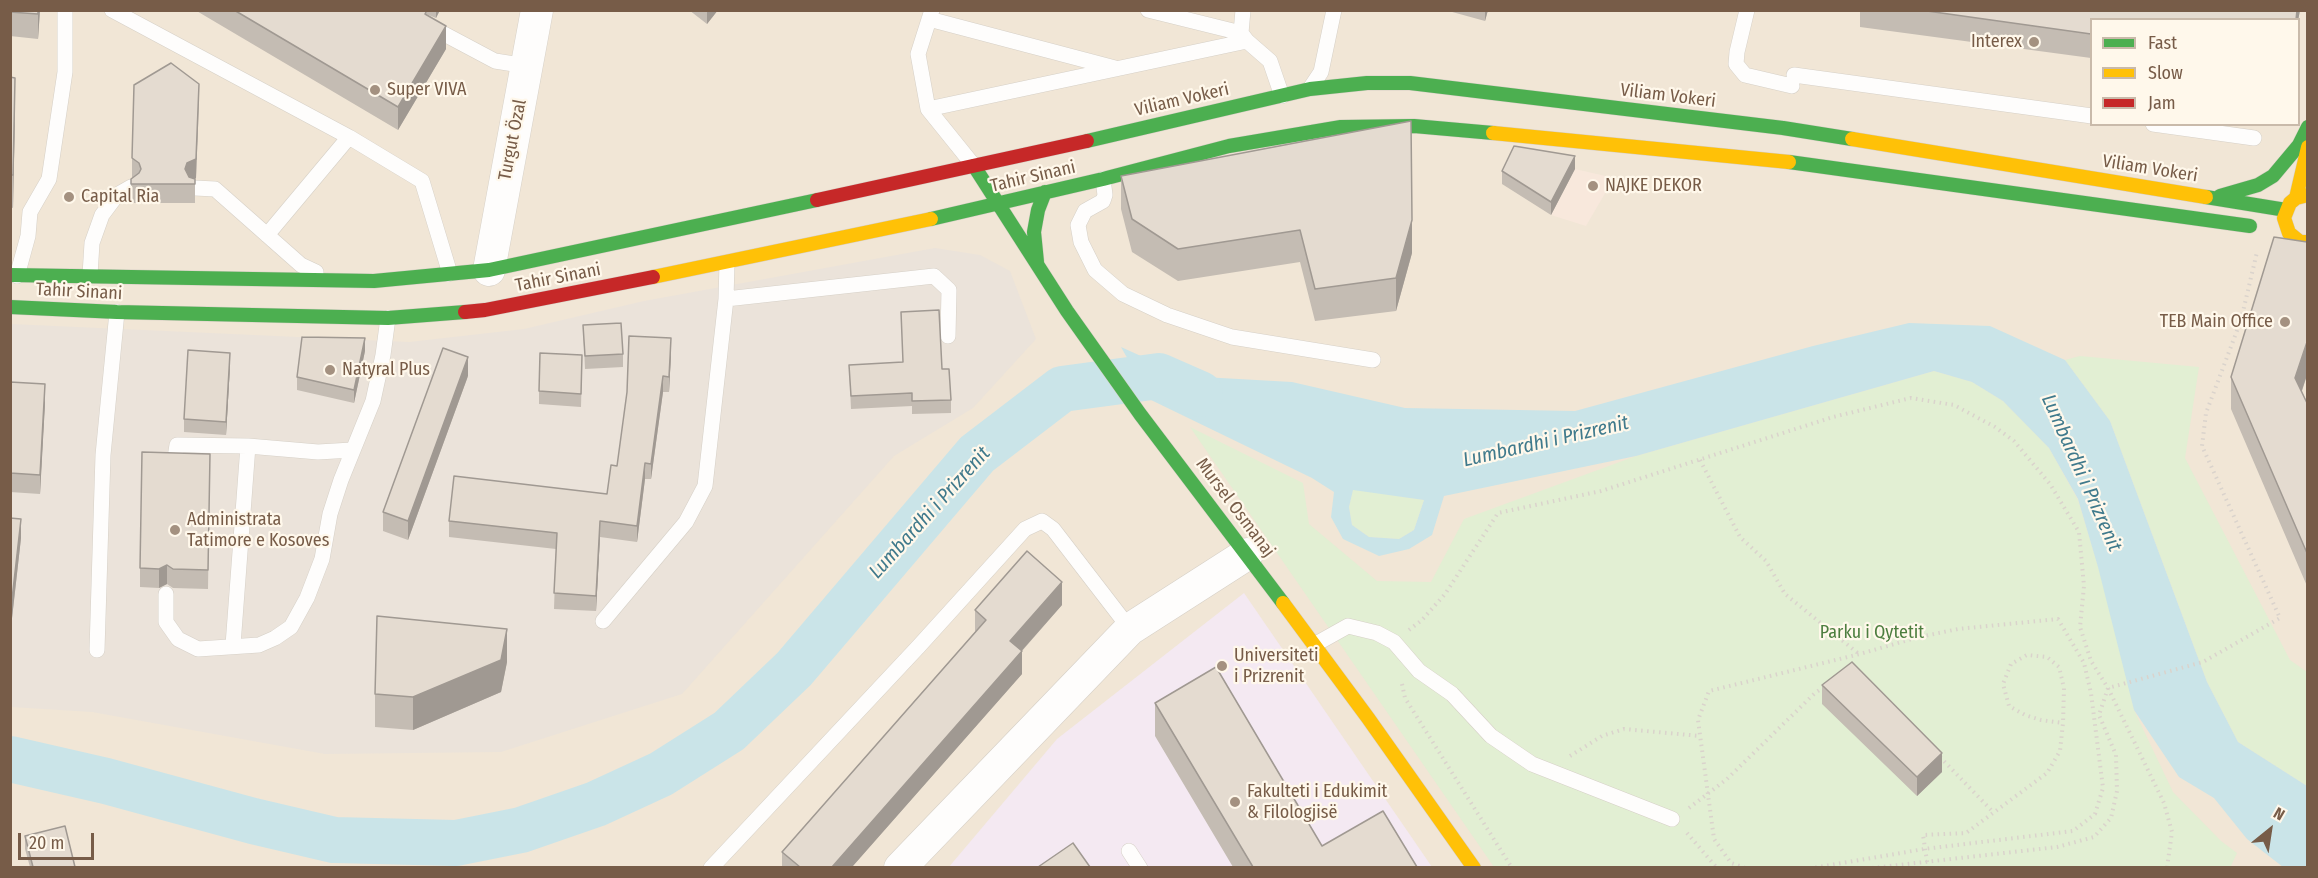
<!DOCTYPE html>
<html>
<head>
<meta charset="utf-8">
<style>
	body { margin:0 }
	#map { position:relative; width:2318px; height:878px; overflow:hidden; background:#f7f3e9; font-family:"Fira Sans Condensed",sans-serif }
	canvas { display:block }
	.frame { position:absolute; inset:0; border:12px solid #775c48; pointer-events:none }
	.legend { position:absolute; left:2090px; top:18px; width:210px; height:108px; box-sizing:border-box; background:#fff8eb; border:2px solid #c9baaa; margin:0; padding:8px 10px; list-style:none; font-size:18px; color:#775c48 }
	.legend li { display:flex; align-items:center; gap:12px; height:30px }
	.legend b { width:30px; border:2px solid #c9baaa }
	.north { position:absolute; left:2240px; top:800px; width:60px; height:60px; -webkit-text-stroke:4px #fff8eb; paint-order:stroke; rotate:30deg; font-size:16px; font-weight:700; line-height:24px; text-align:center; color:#775c48 }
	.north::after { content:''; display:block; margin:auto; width:21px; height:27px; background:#775c48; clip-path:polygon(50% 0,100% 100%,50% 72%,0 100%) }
	.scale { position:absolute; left:18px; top:833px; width:76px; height:27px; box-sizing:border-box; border:3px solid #775c48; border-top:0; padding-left:8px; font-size:18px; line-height:21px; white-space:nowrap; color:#775c48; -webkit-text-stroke:4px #fff8eb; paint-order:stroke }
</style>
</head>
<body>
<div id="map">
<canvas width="2318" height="878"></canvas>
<div class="frame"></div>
<ul class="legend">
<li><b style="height:8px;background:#4caf50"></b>Fast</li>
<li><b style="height:8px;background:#ffc107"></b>Slow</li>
<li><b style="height:8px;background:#c62828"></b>Jam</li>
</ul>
<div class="north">N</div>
<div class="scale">20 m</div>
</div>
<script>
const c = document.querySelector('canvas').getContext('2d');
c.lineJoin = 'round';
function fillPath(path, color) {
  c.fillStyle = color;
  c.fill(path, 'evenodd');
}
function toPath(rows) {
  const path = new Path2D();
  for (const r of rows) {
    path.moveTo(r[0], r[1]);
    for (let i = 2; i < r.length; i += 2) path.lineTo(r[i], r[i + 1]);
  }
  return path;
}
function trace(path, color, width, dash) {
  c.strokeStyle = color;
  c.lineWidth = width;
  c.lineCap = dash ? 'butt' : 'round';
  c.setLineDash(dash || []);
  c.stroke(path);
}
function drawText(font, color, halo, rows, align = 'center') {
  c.font = font + ' "Fira Sans Condensed",sans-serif';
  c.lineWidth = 4.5;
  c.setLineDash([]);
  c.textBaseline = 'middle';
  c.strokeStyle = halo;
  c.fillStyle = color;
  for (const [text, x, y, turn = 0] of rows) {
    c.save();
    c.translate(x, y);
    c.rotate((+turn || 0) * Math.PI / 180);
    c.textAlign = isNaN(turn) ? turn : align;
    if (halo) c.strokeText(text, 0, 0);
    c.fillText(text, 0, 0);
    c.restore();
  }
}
fillPath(toPath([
	[11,11,2307,11,2307,867,11,867],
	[2092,20,2298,20,2298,124,2092,124]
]), '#f1e6d6');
fillPath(toPath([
	[1575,169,1614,178,1586,226,1551,215]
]), '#f8e8dc');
fillPath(toPath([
	[935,248,980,255,1010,271,1036,339,973,408,894,456,682,694,501,752,325,754,92,712,11,707,11,324,409,342,524,329,644,301]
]), '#ebe3da');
fillPath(toPath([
	[1244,593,1432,867,948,868,1057,739]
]), '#f4e9f2');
fillPath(toPath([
	[2080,356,2199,367,2185,458,2290,660,2307,672,2307,786,2238,742,2207,682,2110,421,2065,360],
	[1934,371,1972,382,2003,401,2049,448,2078,500,2113,615,2134,710,2173,792,2221,841,2237,853,2230,868,1494,867,1190,427,1303,483,1309,524,1377,581,1431,582,1464,519,1636,456],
	[1353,489,1424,500,1414,530,1399,539,1369,537,1352,525,1349,507]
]), '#e2efd3');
fillPath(toPath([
	[1909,323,1990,326,2065,360,2110,421,2207,682,2238,742,2307,786,2307,867,2283,867,2247,839,2214,798,2179,777,2134,710,2098,567,2078,499,2049,448,2003,401,1972,382,1934,371,1636,456,1444,496,1432,535,1409,549,1379,556,1343,539,1331,517,1334,492,1312,478,1151,400,1121,347,1185,376,1292,382,1405,408,1575,411,1813,346],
	[1353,490,1424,500,1414,530,1399,539,1369,537,1352,525,1349,507]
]), '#cae4e8');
trace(toPath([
	[10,759,106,781,253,821,334,840,456,843,521,830,596,804,661,774,729,731,794,669,977,454,1062,389,1159,376,1200,394]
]), '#cae4e8', 46);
const lane = toPath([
	[112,10,349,137,422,181,448,267,448,274],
	[399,10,495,61,527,66],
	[932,10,918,54,928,109,974,166],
	[1148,10,1241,33],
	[1243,10,1241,33,1247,41,1270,61,1282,96],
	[1747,10,1737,52,1736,64,1745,75,1792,86],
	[929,19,1115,68],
	[1794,75,2092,116],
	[1311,87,1321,72,1334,10],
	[928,109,1247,41],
	[2153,124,2254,138],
	[1103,179,1105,195,1103,201,1085,211,1078,225,1081,242,1095,270,1123,294,1167,315,1232,337,1373,360],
	[195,188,215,189,301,265,316,272],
	[267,235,349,137],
	[90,275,92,243,102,215,117,195,131,187],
	[17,276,28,236,30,212,49,179,65,72,65,10],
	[726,299,934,276,949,290,948,336],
	[174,464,177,445,248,446,318,452,352,450],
	[166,594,166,622,178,639,198,649,259,645,275,638,291,627,307,598,322,559,330,514,341,480,373,401,383,355,388,318],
	[603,621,686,522,705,486,726,299,727,263],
	[233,645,248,446],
	[1314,645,1348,626,1377,633,1394,642,1419,671,1452,694,1491,736,1532,764,1672,819],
	[97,650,103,455,117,312],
	[1129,851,1140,868],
	[711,868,919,646,1025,529,1042,521,1053,529,1130,629]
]);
const street = toPath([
	[489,270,537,10],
	[900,868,1130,629,1247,554]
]);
const fast = toPath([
	[1087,141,1310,89,1367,83,1410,83,1783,128,1852,139],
	[1789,162,2250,226],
	[974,166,1067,311,1140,414,1283,603],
	[2220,196,2258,185,2273,176,2299,145,2308,127],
	[2206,197,2286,210],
	[931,219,1103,179,1229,146,1341,127,1414,126,1493,133],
	[1037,262,1034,232,1038,210,1045,192],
	[10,275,374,281,489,270,817,200],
	[10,307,117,312,388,318,465,312]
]);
const slow = toPath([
	[1493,133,1789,162],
	[1852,139,2206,197],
	[2308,195,2296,198,2290,203,2284,218,2289,233,2300,242,2308,242],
	[2296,198,2308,147],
	[653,277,931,219],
	[1283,603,1368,718,1474,868]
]);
const jam = toPath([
	[817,200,1087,141],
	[465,312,485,310,653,277]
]);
trace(lane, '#d6d0c7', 16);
trace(street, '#d6d0c7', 33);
trace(fast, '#d7cfc6', 15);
trace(slow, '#d7cfc6', 15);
trace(jam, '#d7cfc6', 15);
trace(toPath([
	[1700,460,1740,537,1766,561,1785,594,1859,654],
	[1409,630,1422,620,1445,594,1498,513,1601,491,1833,417,1911,398,1954,405,1995,427,2014,441,2050,484,2079,532,2084,586,2080,627,2091,661,2108,688,2164,803,2172,832,2167,868],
	[1402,684,1405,698,1512,868],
	[1570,756,1602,736,1624,729,1700,736],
	[1940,757,1994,813],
	[1689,808,1727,779,1815,693,1824,687],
	[1687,833,1717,868],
	[1745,868,1731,863,1714,839,1698,720,1709,691,1860,654,1915,638,1958,629,2058,619,2084,663,2091,693,2103,788,2095,814,2073,831,1924,849,1813,868],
	[1872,868,2057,847,2094,837,2111,818,2117,791,2116,755,2099,715,2108,688,2203,662,2280,618,2202,446,2206,413,2241,320,2257,252],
	[1928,868,1923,835,1966,833,2047,773,2060,751,2063,723,2064,688,2059,667,2047,657,2027,655,2011,664,2003,684,2009,706,2025,715,2041,720,2063,723]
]), '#dad3cc', 4, [1.5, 4.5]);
trace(lane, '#fefdfc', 15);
trace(street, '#fefdfc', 32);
trace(fast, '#4caf50', 14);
trace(slow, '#ffc107', 14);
trace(jam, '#c62828', 14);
fillPath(toPath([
	[10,10,40,10,38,39,10,36],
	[195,10,440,10,436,18,426,14,446,49,398,130],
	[689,10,718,10,707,24],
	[1445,10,1488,10,1485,21],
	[1860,10,2300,10,2298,21,2091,20,2091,58,1860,27],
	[10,77,15,110,13,208,10,207],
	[199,103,196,178,195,179,195,203,131,203,131,179,133,178,132,177,132,158],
	[1575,169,1551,215,1502,184,1502,171],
	[1121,176,1412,253,1396,311,1315,321,1300,262,1178,281,1132,252,1121,209],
	[901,312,942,369,951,400,951,413,912,414,912,406,851,409,849,365,903,362],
	[583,325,623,354,623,367,585,369],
	[365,351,354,403,297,390,297,377],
	[671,354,669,392,663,392,651,479,645,479,637,542,600,537,596,611,554,609,556,549,449,537,449,521,607,494,617,466],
	[230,366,226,435,184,432,184,419],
	[582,368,581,407,539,404,539,391],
	[2307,375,2302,391,2307,403,2307,586,2231,409,2231,377],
	[468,376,408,540,383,531,383,512],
	[10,382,45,403,40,494,10,492],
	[210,454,208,589,173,588,167,584,159,588,140,587,140,568],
	[10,518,21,538,11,627,10,627],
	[1062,605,1022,651,1022,674,852,867,782,867,782,852,975,632,975,610],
	[507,662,501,692,413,730,375,727,375,694],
	[1822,685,1942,772,1917,796,1822,704],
	[1155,703,1322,846,1417,867,1233,867,1155,736],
	[25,836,75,867,30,867,25,849]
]), '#c4bcb3');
fillPath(toPath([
	[38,10,40,10,38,39],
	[436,10,440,10,436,18],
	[707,10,718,10,707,24],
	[1485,10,1488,10,1485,21],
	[2297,10,2300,10,2298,21,2298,20,2296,20],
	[446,26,446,49,398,130,398,107],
	[15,78,15,110,13,208,13,175],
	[199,84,196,178,187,182,185,169],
	[1575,156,1575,169,1551,215,1551,202],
	[1412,220,1412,253,1396,311,1396,278],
	[365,338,365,351,354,403,354,390],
	[671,338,671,354,669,392,669,377],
	[2307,342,2307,375,2295,411,2295,378],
	[230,353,230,366,226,435,226,422],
	[468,357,468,376,408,540,408,521],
	[663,376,663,392,651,479,651,464],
	[45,384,45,403,40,494,40,475],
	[645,463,645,479,637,542,637,526],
	[21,519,21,538,11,627,11,608],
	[600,521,600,537,596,611,596,596],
	[167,565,167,584,159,588,159,569],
	[1062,582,1062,605,1010,664,1010,641],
	[507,629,507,662,501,692,413,730,413,697],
	[1022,651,1022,674,852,867,832,867],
	[1942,753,1942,772,1917,796,1917,777]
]), '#a09992');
const building = toPath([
	[10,10,38,10,38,14,10,12,10,10],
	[234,10,423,10,426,12,425,14,446,26,398,107,234,10],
	[1920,10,2297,10,2296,20,2091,20,2091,34,1920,10],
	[171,63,199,84,196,159,187,163,185,169,189,177,195,179,195,184,131,184,131,179,139,173,141,169,139,163,132,158,134,85,171,63],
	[10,77,15,78,13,175,10,175,10,77],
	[1411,121,1412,220,1396,278,1315,289,1300,230,1178,249,1132,219,1121,176,1411,121],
	[1514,146,1575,156,1551,202,1502,171,1514,146],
	[2274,237,2307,242,2307,342,2295,378,2307,403,2307,553,2231,377,2274,237],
	[939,310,942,369,949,369,951,400,912,401,912,393,851,396,849,365,903,362,901,312,939,310],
	[621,323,623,354,585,356,583,325,621,323],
	[629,336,671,338,669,377,663,376,651,464,645,463,637,526,600,521,596,596,554,593,557,533,449,521,454,476,607,494,611,465,617,466,627,392,629,336],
	[302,337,365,338,354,390,297,377,302,337],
	[443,348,468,357,408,521,383,512,443,348],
	[188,350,230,353,226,422,184,419,188,350],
	[540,353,582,355,581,394,539,391,540,353],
	[10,382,45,384,40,475,10,473,10,382],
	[142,452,210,454,208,570,173,569,167,565,159,569,140,568,142,452],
	[10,518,21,519,11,608,10,608,10,518],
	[1027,551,1062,582,1010,641,1022,651,832,867,800,867,782,852,986,620,975,610,1027,551],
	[377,616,507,629,501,660,413,697,375,694,377,616],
	[1852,662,1942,753,1917,777,1822,685,1852,662],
	[1216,667,1322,846,1383,811,1417,867,1253,867,1155,703,1216,667],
	[65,826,75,867,33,867,25,836,65,826],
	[1073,843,1090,867,1038,867,1073,843]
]);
fillPath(building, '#e4dbd0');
trace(building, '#a09992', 1.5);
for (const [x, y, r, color] of [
	[2034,42,6,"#a49180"],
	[375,90,6,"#a49180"],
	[1593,186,6,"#a49180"],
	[69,197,6,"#a49180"],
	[2285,322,6,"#a49180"],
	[330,370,6,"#a49180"],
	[175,530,6,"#a49180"],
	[1222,666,6,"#a49180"],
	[1235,802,6,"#a49180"]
]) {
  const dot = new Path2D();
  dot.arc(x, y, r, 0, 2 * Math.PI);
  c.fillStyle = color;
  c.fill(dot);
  trace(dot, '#fff8eb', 2);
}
drawText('18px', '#775c48', '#fff8eb', [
	["Interex",2022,42,"right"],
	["Super VIVA",387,90],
	["NAJKE DEKOR",1605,186],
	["Capital Ria",81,197],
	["TEB Main Office",2273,322,"right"],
	["Natyral Plus",342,370],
	["Administrata",187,520],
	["Tatimore e Kosoves",187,541],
	["Universiteti",1234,656],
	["i Prizrenit",1234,677],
	["Fakulteti i Edukimit",1247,792],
	["& Filologjisë",1247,813]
], 'left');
drawText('18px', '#775c48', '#fff8eb', [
	["Viliam Vokeri",1668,96,7],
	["Viliam Vokeri",1182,100,-13],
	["Turgut Özal",513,140,-79],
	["Viliam Vokeri",2150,169,9],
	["Tahir Sinani",1033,177,-13],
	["Tahir Sinani",558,278,-11],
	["Tahir Sinani",79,292,3],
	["Mursel Osmanaj",1235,508,53]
]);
drawText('18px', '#4d7e3f', '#fff8eb', [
	["Parku i Qytetit",1872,633]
]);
drawText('italic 20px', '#407a8c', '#fff8eb', [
	["Lumbardhi i Prizrenit",1546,442,-13],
	["Lumbardhi i Prizrenit",2081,473,66],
	["Lumbardhi i Prizrenit",930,513,-48]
]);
</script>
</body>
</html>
